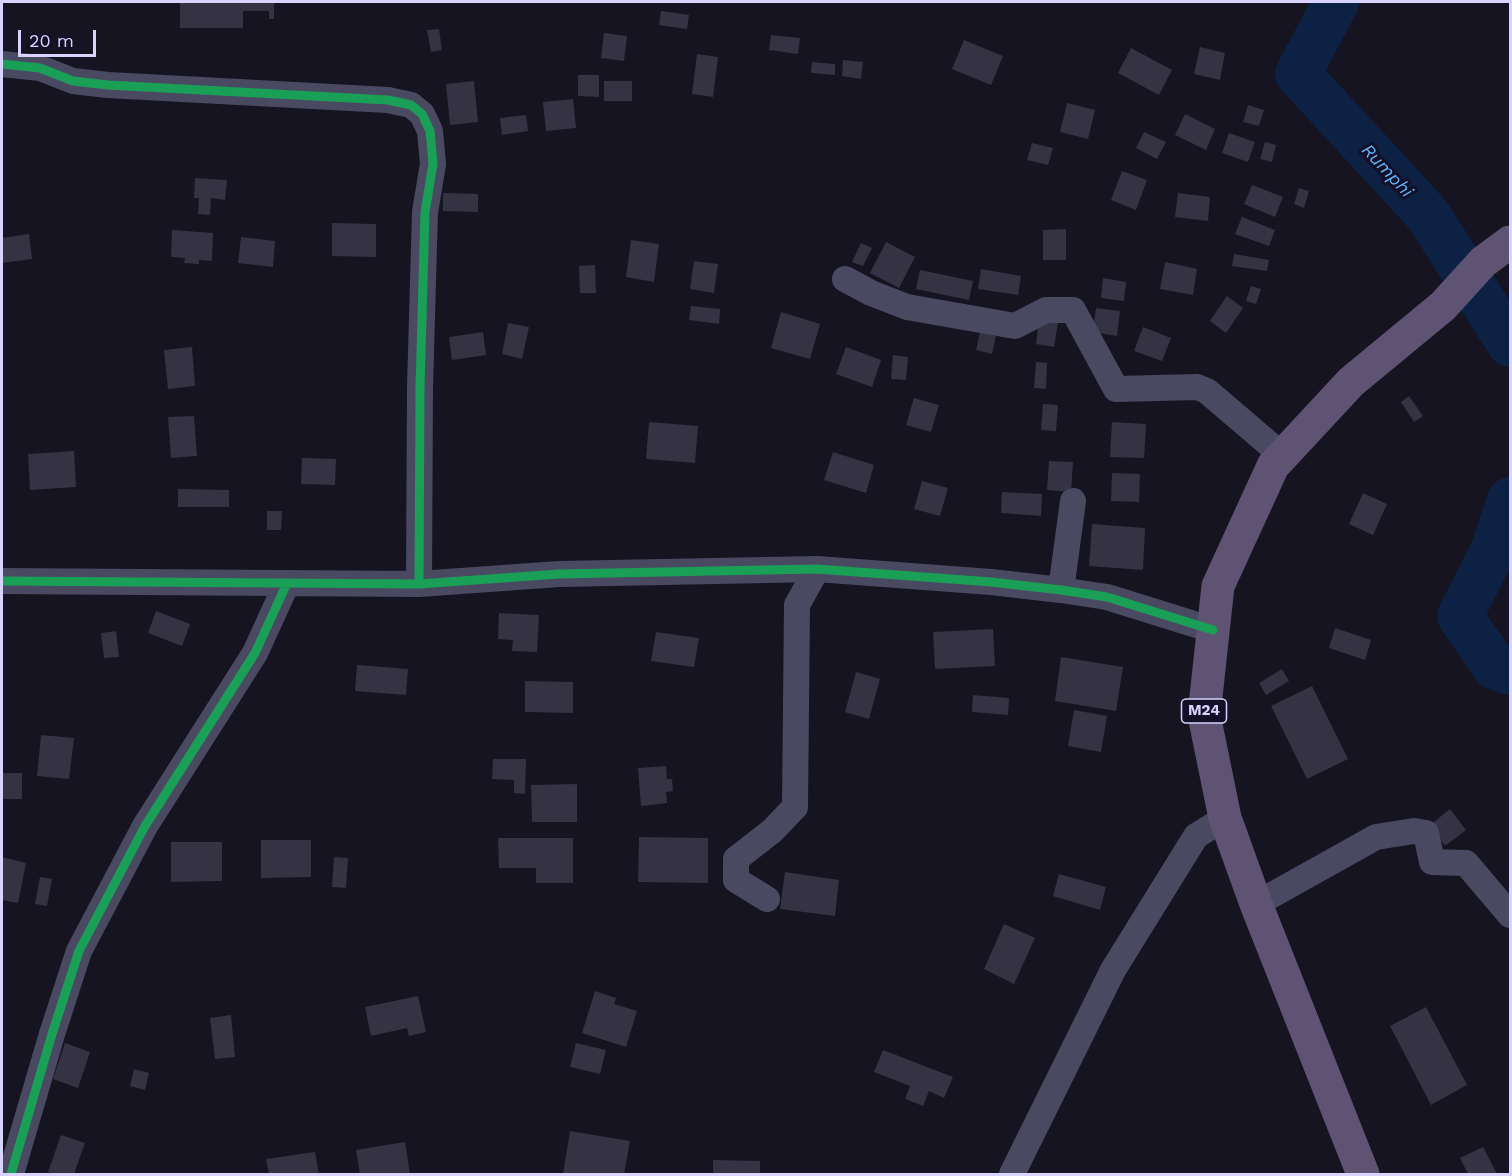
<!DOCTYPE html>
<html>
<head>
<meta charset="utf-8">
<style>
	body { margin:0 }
	#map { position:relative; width:1512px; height:1176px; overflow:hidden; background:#161421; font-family:"Work Sans",sans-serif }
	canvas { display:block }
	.frame { position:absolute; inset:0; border:3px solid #d9d4ff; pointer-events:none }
	.scale { position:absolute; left:18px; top:30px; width:78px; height:27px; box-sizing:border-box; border:3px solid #d9d4ff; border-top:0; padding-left:8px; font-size:18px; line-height:21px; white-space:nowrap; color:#d9d4ff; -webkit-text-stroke:4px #130f26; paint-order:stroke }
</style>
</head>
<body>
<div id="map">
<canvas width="1512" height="1176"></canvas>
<div class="frame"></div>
<div class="scale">20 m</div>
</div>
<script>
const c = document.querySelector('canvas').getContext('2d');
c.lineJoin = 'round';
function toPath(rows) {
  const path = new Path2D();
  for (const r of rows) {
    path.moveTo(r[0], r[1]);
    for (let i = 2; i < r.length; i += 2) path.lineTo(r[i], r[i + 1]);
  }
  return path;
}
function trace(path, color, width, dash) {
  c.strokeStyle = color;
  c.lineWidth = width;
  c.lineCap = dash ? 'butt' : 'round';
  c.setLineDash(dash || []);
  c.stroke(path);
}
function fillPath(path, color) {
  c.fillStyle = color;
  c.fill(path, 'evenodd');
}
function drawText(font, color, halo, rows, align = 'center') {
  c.font = font + ' "Work Sans",sans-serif';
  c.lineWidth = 6;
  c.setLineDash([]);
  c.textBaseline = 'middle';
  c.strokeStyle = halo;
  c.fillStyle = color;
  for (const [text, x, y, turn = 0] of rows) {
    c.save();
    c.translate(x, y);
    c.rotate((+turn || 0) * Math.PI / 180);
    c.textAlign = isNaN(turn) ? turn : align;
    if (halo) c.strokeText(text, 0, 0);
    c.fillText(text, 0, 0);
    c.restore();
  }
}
trace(toPath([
	[1336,2,1298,74,1428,215,1510,344],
	[1510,500,1494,549,1460,616,1495,667,1510,672]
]), '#0d2144', 46);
fillPath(toPath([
	[180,2,274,2,274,19,269,19,269,11,243,11,243,28,180,28],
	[661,11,689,15,687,29,659,25],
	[439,29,442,50,431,52,427,30],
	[604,33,627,36,624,61,601,58],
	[771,35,800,38,798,54,769,50],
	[964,40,1003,56,991,85,952,69],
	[1200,47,1225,53,1220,80,1194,74],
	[1131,48,1172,70,1159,95,1118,73],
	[697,54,718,57,713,97,692,94],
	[843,60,863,62,861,79,842,76],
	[812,62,835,64,835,75,811,73],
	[578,75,599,75,599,97,578,96],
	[474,81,478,122,450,125,446,84],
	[604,81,632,81,632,101,604,101],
	[573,99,576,128,546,131,543,102],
	[1067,103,1095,110,1088,139,1060,132],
	[1248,105,1264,110,1259,126,1243,122],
	[1185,114,1215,129,1206,150,1175,135],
	[526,115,528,131,502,135,500,118],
	[1144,132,1166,142,1157,159,1136,148],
	[1229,133,1255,142,1248,162,1222,153],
	[1265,142,1276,145,1272,162,1260,159],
	[1032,143,1053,148,1048,165,1027,160],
	[1122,171,1147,180,1136,210,1111,200],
	[195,178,227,180,225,200,211,198,210,215,198,214,199,198,194,198],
	[1252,185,1283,197,1275,217,1244,204],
	[1299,188,1309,191,1304,208,1294,204],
	[443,193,478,194,478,212,443,211],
	[1178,193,1210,197,1208,221,1175,217],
	[1242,217,1275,230,1269,246,1235,234],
	[332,223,376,224,376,257,332,256],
	[1066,229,1066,260,1043,260,1043,230],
	[172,230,213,233,212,261,199,260,199,264,184,263,185,258,171,257],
	[29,234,32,259,2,263,2,238],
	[241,237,275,241,273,267,238,263],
	[631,240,659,244,654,282,626,277],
	[886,242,915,257,899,288,870,273],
	[861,243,872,248,863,266,852,262],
	[1234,254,1269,260,1267,271,1232,266],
	[694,261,718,264,714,293,690,289],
	[1165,262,1197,269,1193,295,1160,289],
	[595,265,596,293,580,293,579,266],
	[981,269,1021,276,1018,295,978,289],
	[920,270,973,281,969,300,916,289],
	[1103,278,1126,282,1124,301,1101,298],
	[1251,286,1261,289,1256,304,1246,301],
	[1227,296,1243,308,1226,333,1210,321],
	[691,306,720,309,719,324,689,320],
	[1096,308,1120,311,1117,336,1093,332],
	[781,312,820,324,810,359,771,348],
	[1039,320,1058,323,1054,347,1036,344],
	[508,323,529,327,522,359,502,354],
	[1143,327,1171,338,1162,361,1134,351],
	[483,332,486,355,452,360,449,337],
	[980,332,996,336,992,354,976,350],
	[192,347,195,386,168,389,164,350],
	[846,347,881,360,872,387,836,374],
	[893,355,908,357,906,380,891,379],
	[1036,362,1047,363,1046,389,1034,388],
	[1409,396,1423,416,1414,422,1401,402],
	[914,398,939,405,931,432,906,425],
	[1043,404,1058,405,1056,431,1041,430],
	[194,416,197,456,171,458,168,417],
	[649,422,698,426,695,463,646,459],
	[1112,422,1146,424,1144,458,1110,457],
	[74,451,76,487,30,490,28,454],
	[833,452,874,465,866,493,824,480],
	[302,458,336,459,335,485,301,484],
	[1049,461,1073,462,1071,492,1047,490],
	[1112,473,1140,474,1139,502,1111,501],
	[922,481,948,488,940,516,914,509],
	[178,489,229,490,229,507,178,507],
	[1002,492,1042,494,1041,516,1001,513],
	[1363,493,1387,504,1373,535,1349,524],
	[267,511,282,511,281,530,267,530],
	[1092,524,1145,528,1143,570,1089,566],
	[156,611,190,624,182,646,148,633],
	[499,613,539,615,537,652,512,651,513,640,498,639],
	[1335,628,1371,640,1365,660,1329,648],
	[993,629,995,666,935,669,933,632],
	[116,631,119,657,104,658,101,633],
	[656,632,699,638,694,667,651,661],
	[1061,657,1123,667,1116,711,1055,701],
	[357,665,408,669,406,695,355,691],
	[1282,669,1289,681,1266,695,1259,683],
	[856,672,880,679,869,719,845,712],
	[525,681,573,682,573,713,525,712],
	[1312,686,1348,759,1307,779,1271,706],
	[973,695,1009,698,1008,715,972,712],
	[1074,710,1107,716,1101,752,1068,746],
	[41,735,74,738,69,779,37,776],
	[493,759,526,759,525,794,514,793,514,780,492,779],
	[666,766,667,779,672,779,673,791,666,792,667,803,641,806,638,768],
	[2,773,22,773,22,799,2,799],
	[577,784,577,822,532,822,531,785],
	[1450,809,1466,830,1445,846,1430,825],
	[639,837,708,838,708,883,638,882],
	[498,838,573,838,573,883,536,883,536,868,499,868],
	[261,840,311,840,311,877,261,878],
	[171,842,222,842,222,881,171,882],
	[2,857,26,863,18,903,2,900],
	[334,857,348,858,346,888,332,887],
	[785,872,839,880,835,916,780,909],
	[1059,874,1106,887,1100,910,1053,896],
	[40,877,52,879,47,906,35,904],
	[1004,924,1035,938,1014,984,984,969],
	[595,991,616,998,614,1004,637,1011,626,1047,582,1033],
	[418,996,426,1032,409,1036,407,1028,371,1036,365,1007],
	[1426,1007,1467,1085,1431,1105,1390,1026],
	[231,1015,235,1057,215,1059,210,1018],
	[65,1043,90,1052,78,1088,53,1079],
	[576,1043,606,1050,600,1074,570,1067],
	[883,1050,953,1077,944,1098,929,1091,923,1106,905,1099,910,1086,874,1072],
	[134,1069,149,1073,145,1090,130,1086],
	[570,1131,630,1141,624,1174,563,1174],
	[61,1135,85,1143,74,1174,55,1174,48,1172],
	[405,1142,410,1174,360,1174,356,1150],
	[1483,1147,1497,1174,1468,1174,1460,1158],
	[315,1152,319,1174,269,1174,266,1159],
	[713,1160,760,1161,760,1174,713,1174]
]), '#343243');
trace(toPath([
	[2,64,40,68,73,81,108,85,388,100,411,105,422,114,430,131,433,164,425,212,420,387,419,584],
	[845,279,871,293,907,307,1015,326,1046,310,1073,310,1116,389,1197,387,1207,391,1283,456],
	[2,581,419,584,559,574,817,569,991,582,1061,590,1107,597,1213,630],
	[1061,590,1073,501],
	[767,899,736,880,736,859,772,831,795,807,797,605,817,569],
	[1256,904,1376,837,1414,831,1426,833,1432,862,1466,863,1510,915],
	[11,1174,52,1034,79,951,145,826,255,653,287,583],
	[1012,1174,1113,970,1196,836,1225,818]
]), '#4a4962', 26);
trace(toPath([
	[1363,1174,1256,904,1225,818,1204,715,1218,586,1273,466,1351,382,1443,306,1483,262,1510,242]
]), '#5e5373', 33);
trace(toPath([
	[2,64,40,68,73,81,108,85,388,100,411,105,422,114,430,131,433,164,425,212,420,387,419,584],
	[2,581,419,584,559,574,817,569,991,582,1061,590,1107,597,1213,630],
	[11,1174,52,1034,79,951,145,826,255,653,287,583]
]), '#1a9f57', 9);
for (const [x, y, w] of [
	[1204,711,45]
]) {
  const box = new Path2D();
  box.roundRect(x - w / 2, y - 12, w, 24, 4.5);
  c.fillStyle = '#130f26';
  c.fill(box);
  trace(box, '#d9d4ff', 1.5);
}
drawText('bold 15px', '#d9d4ff', null, [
	["M24",1204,711]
]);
drawText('italic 18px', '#62b6ff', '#130f26', [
	["Rumphi",1387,171,47]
]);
</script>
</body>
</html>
